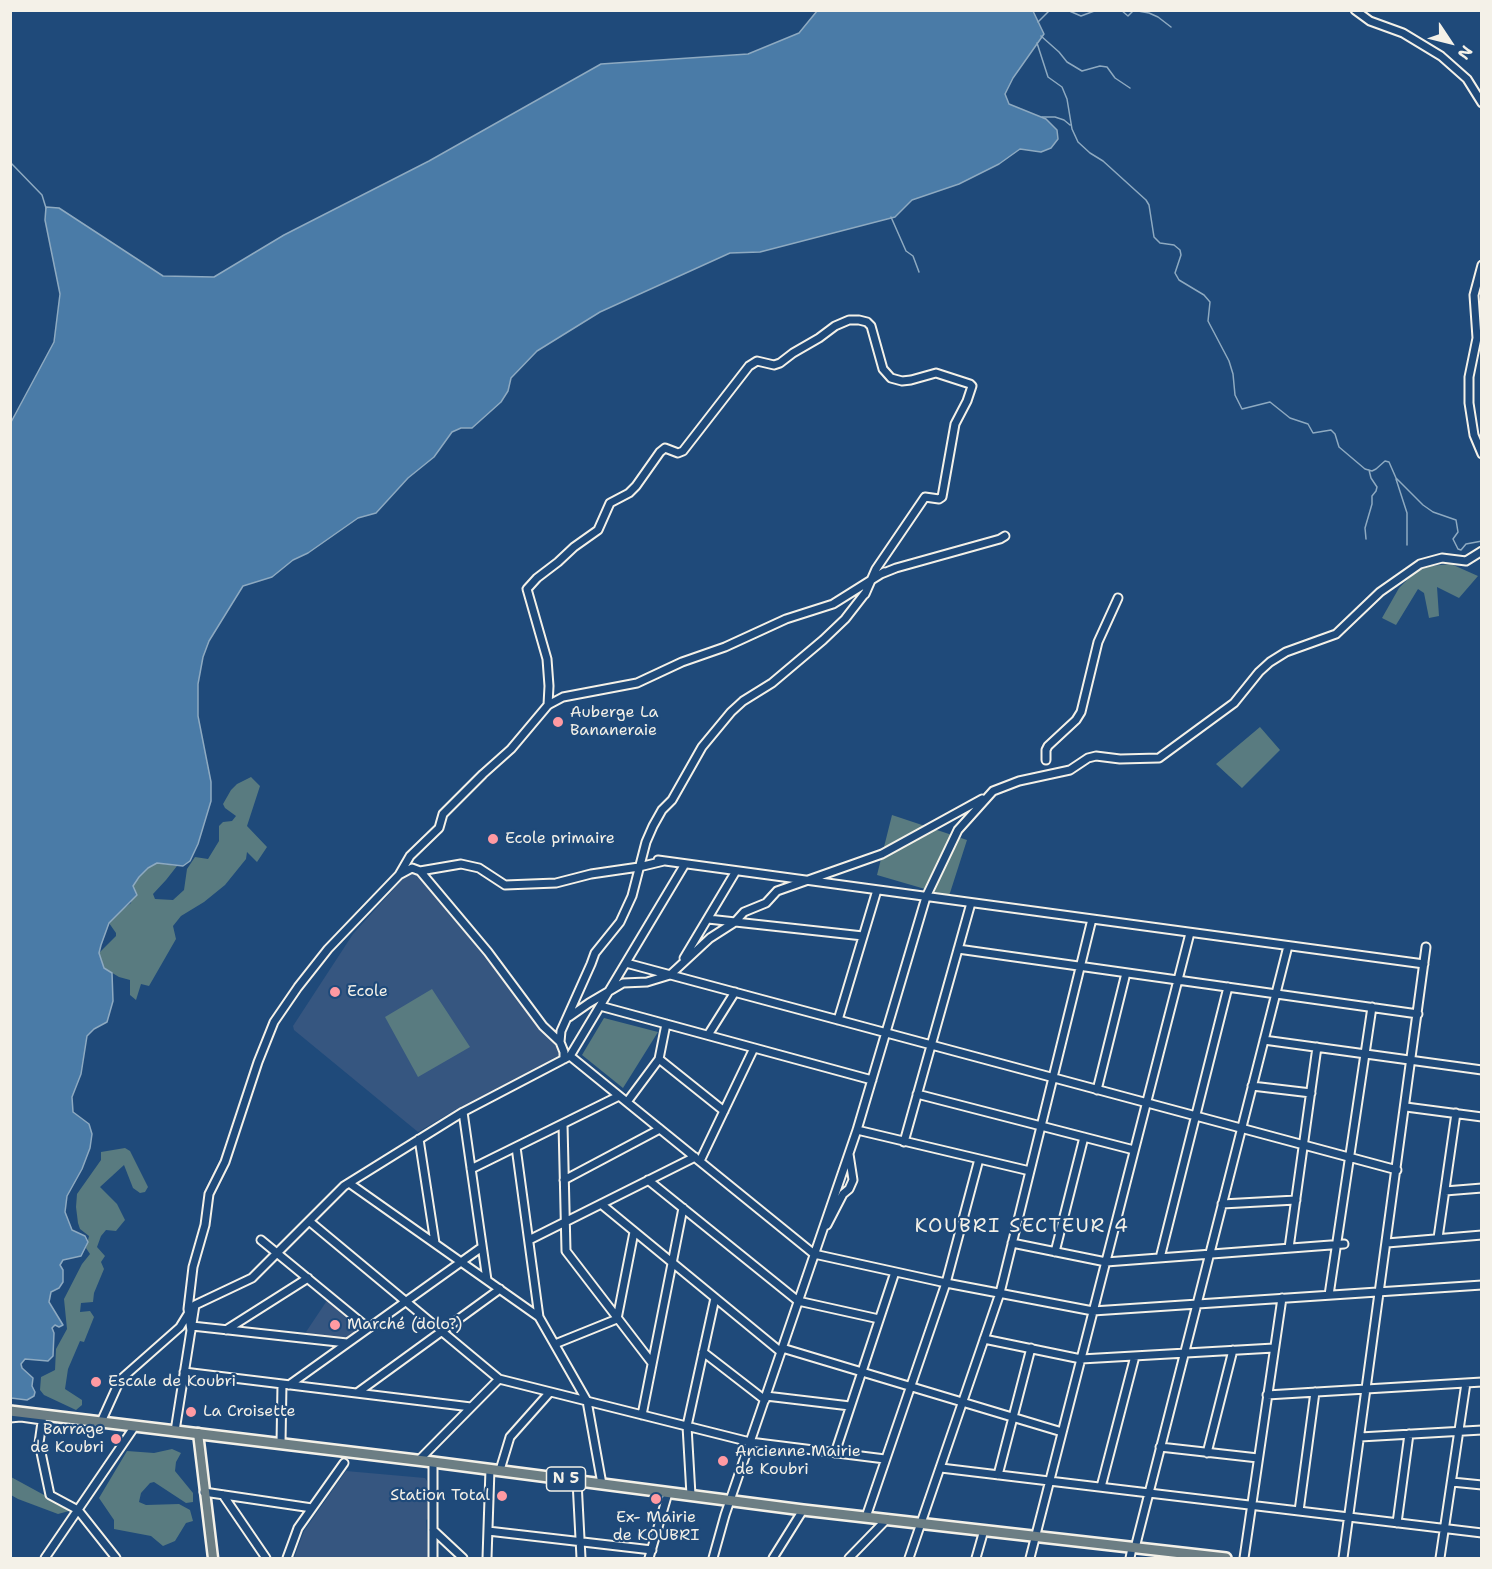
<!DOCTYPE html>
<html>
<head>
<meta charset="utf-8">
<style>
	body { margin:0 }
	#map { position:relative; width:1492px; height:1569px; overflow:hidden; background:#1f4a7a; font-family:"Shantell Sans",sans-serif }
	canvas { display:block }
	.frame { position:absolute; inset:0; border:12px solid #f4f1e8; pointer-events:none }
	.north { position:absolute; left:1420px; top:12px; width:60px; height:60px; -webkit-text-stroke:4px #1f4a7a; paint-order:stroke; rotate:125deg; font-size:16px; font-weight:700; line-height:24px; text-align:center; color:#f4f1e8 }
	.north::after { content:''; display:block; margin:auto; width:21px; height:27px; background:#f4f1e8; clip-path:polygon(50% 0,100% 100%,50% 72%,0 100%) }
</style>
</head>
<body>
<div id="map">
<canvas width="1492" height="1569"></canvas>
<div class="frame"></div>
<div class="north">N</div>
</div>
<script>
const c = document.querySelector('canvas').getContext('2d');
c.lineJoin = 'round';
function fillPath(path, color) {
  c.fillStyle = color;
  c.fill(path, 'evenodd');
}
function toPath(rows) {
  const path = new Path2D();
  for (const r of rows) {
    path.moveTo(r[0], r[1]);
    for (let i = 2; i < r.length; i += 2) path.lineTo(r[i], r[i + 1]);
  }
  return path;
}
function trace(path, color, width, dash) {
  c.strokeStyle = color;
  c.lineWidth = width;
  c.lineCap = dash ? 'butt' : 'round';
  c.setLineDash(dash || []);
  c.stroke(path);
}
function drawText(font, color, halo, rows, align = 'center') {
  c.font = font + ' "Shantell Sans",sans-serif';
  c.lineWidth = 4.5;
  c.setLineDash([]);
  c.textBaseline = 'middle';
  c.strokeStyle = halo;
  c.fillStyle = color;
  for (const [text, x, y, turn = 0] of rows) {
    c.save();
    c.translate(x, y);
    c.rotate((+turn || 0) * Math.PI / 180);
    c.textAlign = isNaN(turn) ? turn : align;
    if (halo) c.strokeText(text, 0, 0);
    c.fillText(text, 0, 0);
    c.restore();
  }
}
fillPath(toPath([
	[410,871,416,871,562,1054,455,1110,418,1132,294,1030,293,1026,353,934],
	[330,1296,368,1328,347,1343,302,1338],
	[346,1471,425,1478,427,1481,428,1519,426,1520,428,1558,294,1558,304,1531]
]), '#365680');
fillPath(toPath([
	[1451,564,1478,576,1459,598,1437,587,1439,616,1429,618,1424,593,1418,589,1396,625,1382,618,1399,588,1420,567],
	[1260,727,1280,750,1242,788,1216,764],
	[251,777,260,786,247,826,267,847,257,862,247,852,246,859,225,885,204,902,181,916,173,926,176,939,149,986,141,984,136,1000,130,995,130,980,119,977,104,968,99,953,116,936,116,933,109,923,115,915,131,903,133,886,139,877,148,868,157,863,177,866,166,880,153,894,155,899,173,900,184,890,187,869,195,857,208,859,219,841,219,826,223,822,232,821,236,816,225,808,223,804,231,790,237,784],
	[892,815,967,840,949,896,877,875],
	[432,989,470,1047,418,1077,385,1017],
	[604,1018,658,1032,623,1088,582,1055],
	[125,1148,130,1151,148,1187,145,1192,140,1193,133,1188,124,1165,100,1187,117,1204,125,1220,116,1231,106,1230,101,1236,97,1247,105,1256,101,1262,104,1269,94,1293,93,1302,81,1303,80,1312,90,1311,94,1317,84,1342,80,1341,68,1369,65,1389,82,1400,82,1405,76,1410,44,1395,40,1390,41,1377,55,1370,56,1349,67,1329,64,1299,82,1264,90,1254,86,1248,89,1236,80,1229,78,1223,76,1207,77,1194,101,1160,101,1152],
	[172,1449,181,1453,176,1462,175,1471,193,1493,193,1502,186,1503,154,1482,150,1483,141,1493,139,1502,146,1505,179,1504,190,1510,193,1521,186,1523,175,1541,163,1546,151,1536,114,1529,114,1520,99,1498,127,1451,154,1453],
	[11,1477,68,1508,69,1511,58,1514,18,1499,11,1495]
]), '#597b80');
const water = toPath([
	[817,11,1033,11,1044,34,1013,78,1005,94,1009,104,1046,119,1057,130,1058,139,1051,148,1041,152,1020,149,999,164,959,184,912,200,895,217,760,252,730,253,600,312,537,351,511,378,508,391,501,402,472,428,461,428,452,432,434,457,408,478,376,513,358,518,308,553,293,560,272,577,243,586,209,641,203,657,198,684,198,716,211,782,211,801,198,844,190,861,183,866,157,863,148,868,139,877,133,886,137,895,109,923,101,945,99,953,104,968,112,973,113,1001,107,1022,94,1029,87,1036,81,1074,72,1097,73,1112,89,1124,92,1134,90,1148,82,1169,67,1196,65,1212,72,1230,85,1236,88,1242,81,1256,63,1260,60,1265,63,1270,63,1282,59,1288,51,1292,49,1302,63,1325,59,1327,55,1325,52,1328,54,1333,53,1356,48,1361,25,1359,21,1364,22,1368,33,1378,32,1386,35,1392,34,1396,27,1400,11,1398,10,424,54,342,60,294,45,220,46,207,59,208,163,276,214,277,284,235,429,161,601,64,748,54,799,33,817,11]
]);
fillPath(water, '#4a7ba7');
trace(water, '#8eaac1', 1.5);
trace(toPath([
	[1067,10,1081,16,1097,10],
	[1121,10,1128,16,1133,11,1138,11,1149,13,1158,17,1171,27],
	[1038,22,1050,10],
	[1041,36,1059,52,1067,62,1082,71,1100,66,1107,67,1115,78,1130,88],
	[1037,43,1048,77,1062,87,1067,99,1072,129,1078,142,1090,153,1103,161,1146,200,1149,205,1154,237,1160,243,1174,245,1180,250,1181,255,1175,273,1179,280,1204,295,1210,302,1208,321,1229,361,1233,374,1235,395,1242,409,1270,402,1290,418,1308,424,1313,433,1331,430,1335,434,1339,447,1365,469,1372,471,1376,469,1385,461,1389,462,1396,478,1423,505,1433,512,1456,520,1458,532,1453,539,1458,549,1461,550,1466,544,1482,541],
	[1042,117,1055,117,1064,120,1070,125],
	[10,162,42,195,46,208],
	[891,217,906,251,913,256,919,272],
	[1396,479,1407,513,1407,545],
	[1366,539,1365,528,1372,504,1372,496,1376,491,1377,487,1371,478,1369,470]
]), '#8eaac1', 1.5);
const minor = toPath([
	[1355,10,1370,21,1403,33,1441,56,1467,79,1482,103],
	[1482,265,1474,295,1477,338,1469,377,1469,403,1474,435,1482,454],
	[881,574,896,568,1000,539,1005,536],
	[548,705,549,686,547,659,527,589,537,578,558,562,574,547,598,530,610,503,629,493,636,486,660,452,665,448,678,453,683,451,749,366,757,361,774,365,780,363,793,353,819,338,835,326,849,320,859,320,867,322,871,326,883,369,891,378,902,381,911,380,936,373,970,384,972,386,967,401,955,424,942,497,939,499,925,497,876,569,865,594],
	[1046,760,1046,750,1048,746,1076,720,1081,712,1098,642,1118,598],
	[658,860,1424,964],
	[420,871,461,864,479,868,505,885,556,883,591,874,639,867,664,861],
	[399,875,412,868,420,871,488,952,543,1026,560,1042],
	[708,919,863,936],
	[958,949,1418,1014],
	[684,958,736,871],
	[626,963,1397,1170],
	[600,1006,872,1080],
	[569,1017,589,1003,623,983,647,982,670,975,710,938,735,922,744,912,766,903,777,891,882,854,982,799],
	[838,1020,877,890],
	[708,1035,735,992],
	[1264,1040,1482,1070],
	[570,1056,814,1254,946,1283,1093,1311,1482,1285],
	[564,1059,564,1052,560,1042,561,1031,591,964,595,953,620,922,632,896,646,842,653,826,662,810,672,800,702,747,731,712,743,701,772,683,823,640,845,619,866,592],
	[659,1059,724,1111],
	[1252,1086,1311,1093],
	[1097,1090,1126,973],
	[917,1094,1134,1150],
	[627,1102,659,1059,666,1024],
	[1406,1107,1482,1117],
	[463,1112,487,1280],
	[563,1124,566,1251,652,1363],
	[857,1130,1030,1171],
	[419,1139,435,1243],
	[904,1142,971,903],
	[516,1147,539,1317,587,1401,602,1484],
	[700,1161,754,1048],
	[471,1169,619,1096],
	[564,1180,660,1129],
	[648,1180,798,1301,879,1319],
	[349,1183,539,1317],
	[1445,1191,1482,1188],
	[601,1204,781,1352],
	[1222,1204,1296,1200],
	[309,1221,499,1379,750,1442,885,1459],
	[827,1225,843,1194,849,1189,853,1180,849,1154],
	[1438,1238,1456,1113],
	[261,1240,368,1328],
	[529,1240,695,1157],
	[1012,1243,1106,1262,1344,1244],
	[1387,1243,1482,1235],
	[1289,1248,1317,1047],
	[1055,1252,1084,1137],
	[1160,1258,1228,987],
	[1329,1295,1372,1007],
	[192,1326,347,1343],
	[226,1330,308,1278],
	[191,1331,188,1309,193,1267,205,1225,209,1194,225,1162,258,1062,274,1022,298,987,328,949,399,875,410,856,439,828,443,814,483,774,511,749,548,705,563,697,637,683,682,662,725,647,786,619,833,604,884,572],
	[984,1339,1081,1359,1274,1348],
	[555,1344,617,1319,634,1232],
	[782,1348,1062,1432],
	[703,1352,765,1400],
	[184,1372,471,1407],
	[289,1385,482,1247],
	[357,1393,500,1289],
	[1267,1395,1482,1382],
	[766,1396,850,1406],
	[43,1415,39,1443,50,1495,78,1510,116,1558],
	[642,1415,683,1208],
	[10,1418,21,1417,42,1420],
	[101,1422,120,1380,180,1327,188,1314],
	[175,1431,195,1305,252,1278,344,1186,463,1112,570,1056,685,864],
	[1360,1437,1482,1430],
	[281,1443,282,1384],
	[1160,1447,1258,1458],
	[835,1453,895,1272],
	[1207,1453,1233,1350],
	[419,1460,499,1379],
	[433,1462,433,1558],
	[941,1468,1482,1533],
	[500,1470,510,1437,550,1392],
	[998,1475,1031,1348],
	[577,1481,581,1558],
	[1452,1482,1482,1485],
	[1101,1487,1135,1356],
	[204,1492,312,1508],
	[223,1495,266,1558],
	[691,1495,687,1426,715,1298],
	[1299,1511,1315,1392],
	[866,1517,946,1283,979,1159],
	[1397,1523,1409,1434],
	[433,1530,463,1558],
	[488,1531,652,1550],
	[1135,1548,1288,946],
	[45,1558,135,1426],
	[287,1558,298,1528,344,1463],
	[487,1558,490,1469],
	[649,1558,668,1493],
	[713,1558,725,1515,857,1130,926,897,958,830,993,791,1019,781,1070,770,1088,758,1096,756,1120,759,1159,758,1234,703,1259,672,1270,662,1286,652,1336,634,1380,592,1420,564,1442,558,1466,561,1482,551],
	[773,1558,803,1510],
	[849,1558,887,1519],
	[909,1558,1000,1293,1092,919],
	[976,1558,984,1530],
	[1030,1558,1190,933],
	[1130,1558,1132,1548],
	[1244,1558,1282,1298],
	[1343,1558,1426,947],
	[1440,1558,1466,1383]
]);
const major = toPath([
	[198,1433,213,1558]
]);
const highway = toPath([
	[10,1411,433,1462,803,1510,1226,1558]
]);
trace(minor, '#f4f1e8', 11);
trace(major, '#f4f1e8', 13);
trace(highway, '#f4f1e8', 14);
trace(minor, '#1f4a7a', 7);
trace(major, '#6c7e84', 8);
trace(highway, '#6c7e84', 9);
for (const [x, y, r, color] of [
	[558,722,6,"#ff9aa2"],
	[493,839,6,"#ff9aa2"],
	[335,992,6,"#ff9aa2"],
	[335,1325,6,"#ff9aa2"],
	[96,1382,6,"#ff9aa2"],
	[191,1412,6,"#ff9aa2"],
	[116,1439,6,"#ff9aa2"],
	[723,1461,6,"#ff9aa2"],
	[502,1496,6,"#ff9aa2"],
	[656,1499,6,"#ff9aa2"]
]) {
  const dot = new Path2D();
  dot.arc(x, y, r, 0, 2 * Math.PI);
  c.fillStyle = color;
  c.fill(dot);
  trace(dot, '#1f4a7a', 2);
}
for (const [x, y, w] of [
	[566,1479,39]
]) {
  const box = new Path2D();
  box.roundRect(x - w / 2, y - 12, w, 24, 4.5);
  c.fillStyle = '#1f4a7a';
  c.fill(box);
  trace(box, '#f4f1e8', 1.5);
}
drawText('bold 15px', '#f4f1e8', null, [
	["N 5",566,1479]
]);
drawText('16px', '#f4f1e8', '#1f4a7a', [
	["Auberge La",570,713],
	["Bananeraie",570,731],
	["Ecole primaire",505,839],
	["Ecole",347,992],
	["Marché (dolo?)",347,1325],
	["Escale de Koubri",108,1382],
	["La Croisette",203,1412],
	["Barrage",104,1430,"right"],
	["de Koubri",104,1448,"right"],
	["Ancienne Mairie",735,1452],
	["de Koubri",735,1470],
	["Station Total",490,1496,"right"],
	["Ex- Mairie",656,1518,"center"],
	["de KOUBRI",656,1536,"center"]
], 'left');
c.letterSpacing = '1.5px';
drawText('20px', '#f4f1e8', '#1f4a7a', [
	["KOUBRI SECTEUR 4",1022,1227]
]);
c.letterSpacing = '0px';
</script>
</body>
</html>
